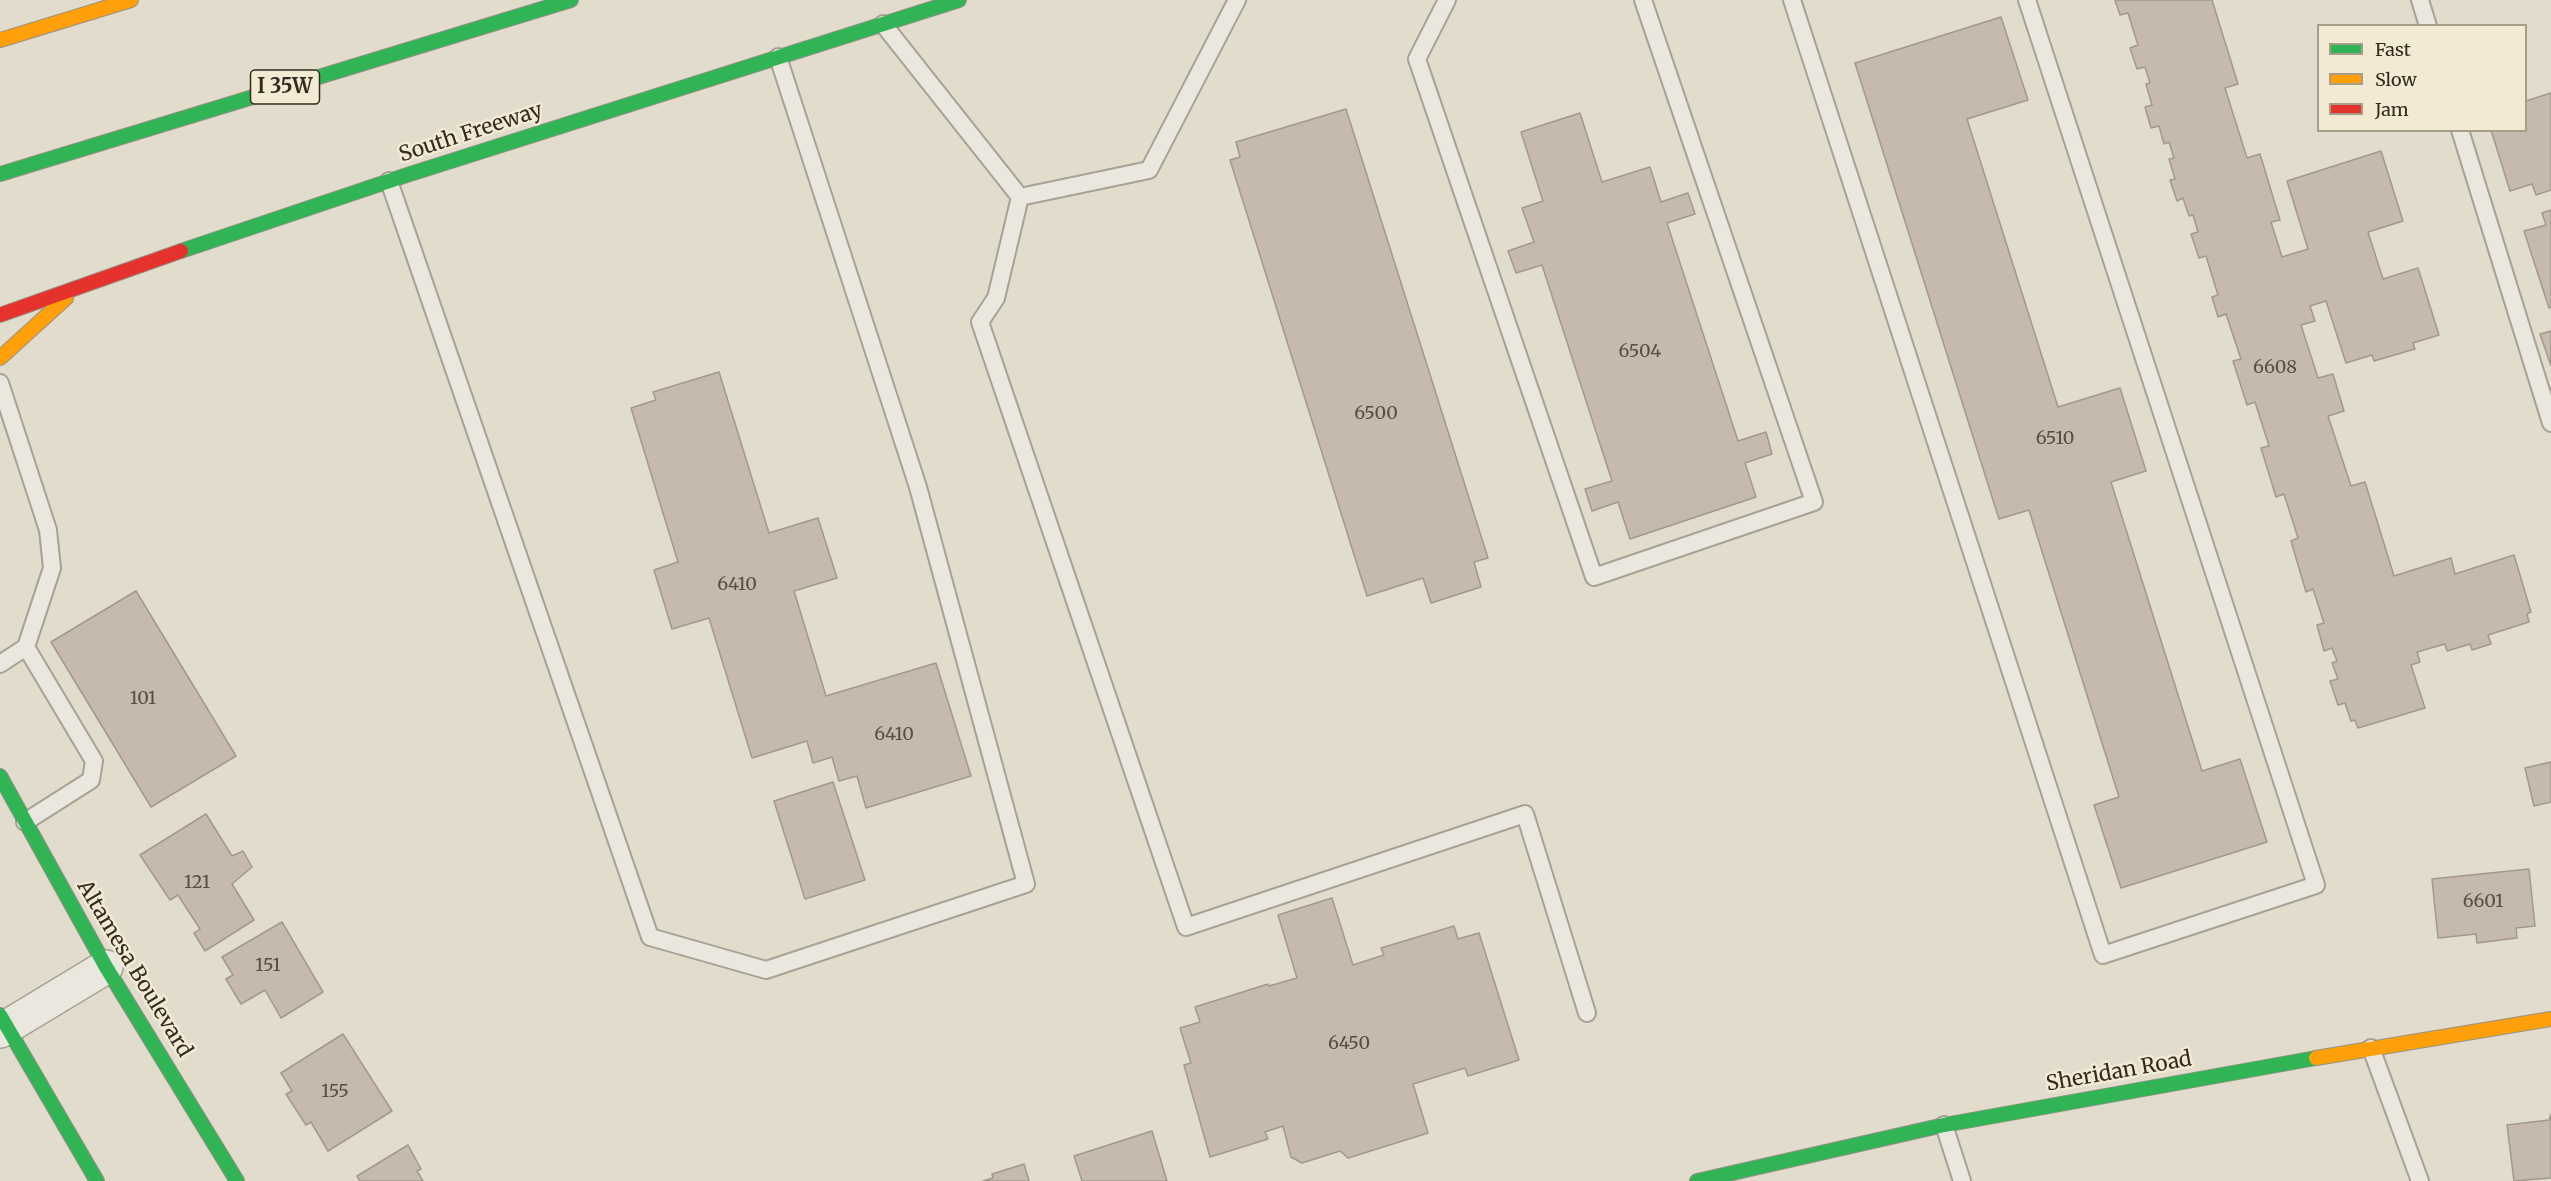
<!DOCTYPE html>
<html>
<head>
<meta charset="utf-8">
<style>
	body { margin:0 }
	#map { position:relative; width:2551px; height:1181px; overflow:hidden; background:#e2dccc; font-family:Merriweather,serif }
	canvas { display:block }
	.legend { position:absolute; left:2317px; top:24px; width:210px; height:108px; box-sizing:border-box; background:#f2ead3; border:2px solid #a69d8b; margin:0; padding:8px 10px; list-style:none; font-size:18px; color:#352a1f }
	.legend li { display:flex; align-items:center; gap:12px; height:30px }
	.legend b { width:30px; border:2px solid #a69d8b }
</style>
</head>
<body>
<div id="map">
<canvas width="2551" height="1181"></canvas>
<ul class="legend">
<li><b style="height:8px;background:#30b455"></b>Fast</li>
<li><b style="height:8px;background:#ff9f0a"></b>Slow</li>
<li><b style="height:8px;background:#e5322d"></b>Jam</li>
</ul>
</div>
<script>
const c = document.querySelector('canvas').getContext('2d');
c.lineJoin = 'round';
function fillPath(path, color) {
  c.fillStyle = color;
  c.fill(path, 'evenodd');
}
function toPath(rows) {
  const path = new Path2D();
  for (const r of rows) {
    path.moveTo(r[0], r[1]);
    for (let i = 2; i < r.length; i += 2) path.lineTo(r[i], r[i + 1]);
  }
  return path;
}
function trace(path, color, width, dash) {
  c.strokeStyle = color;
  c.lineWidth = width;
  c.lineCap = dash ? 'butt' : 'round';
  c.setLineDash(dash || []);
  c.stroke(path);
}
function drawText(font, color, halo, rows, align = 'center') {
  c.font = font + ' Merriweather,serif';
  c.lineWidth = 5;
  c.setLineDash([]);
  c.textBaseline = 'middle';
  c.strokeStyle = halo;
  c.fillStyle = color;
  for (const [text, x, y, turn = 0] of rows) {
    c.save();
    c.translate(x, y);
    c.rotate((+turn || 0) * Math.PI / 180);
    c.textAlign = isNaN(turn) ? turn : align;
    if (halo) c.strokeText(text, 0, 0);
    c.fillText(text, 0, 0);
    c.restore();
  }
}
const building = toPath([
	[2115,0,2212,0,2238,84,2225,88,2247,158,2260,154,2280,220,2271,222,2282,257,2308,249,2287,181,2381,151,2403,221,2368,232,2383,279,2418,268,2439,335,2413,343,2415,349,2374,361,2372,355,2346,363,2326,301,2310,306,2315,321,2301,325,2318,378,2333,374,2344,411,2328,416,2351,486,2365,482,2394,576,2451,558,2455,574,2514,555,2531,612,2527,614,2529,622,2488,635,2491,644,2472,650,2470,644,2447,651,2445,644,2417,652,2420,662,2411,665,2425,708,2358,728,2355,720,2351,721,2345,703,2338,705,2330,681,2338,679,2332,663,2337,661,2332,648,2324,651,2317,625,2324,623,2313,589,2306,592,2291,541,2298,538,2284,494,2276,497,2261,448,2269,446,2255,402,2247,405,2233,361,2241,359,2226,314,2218,317,2212,297,2218,295,2206,256,2199,258,2191,234,2198,232,2193,215,2189,216,2183,198,2177,201,2170,180,2175,179,2169,159,2174,158,2169,142,2164,144,2159,126,2151,128,2145,107,2152,105,2146,84,2150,83,2145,67,2137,69,2130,48,2138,45,2128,13,2120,15,2115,0],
	[2001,17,2028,100,1967,119,2058,407,2120,388,2146,471,2111,482,2202,771,2240,759,2267,842,2121,888,2094,805,2119,797,2029,510,1999,519,1855,63,2001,17],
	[2551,93,2551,190,2536,195,2532,184,2510,191,2491,130,2526,130,2526,101,2551,93],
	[1346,109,1488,558,1474,562,1481,587,1431,603,1423,578,1367,596,1230,160,1240,157,1236,142,1346,109],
	[1580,113,1602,182,1650,167,1661,202,1688,193,1695,214,1667,223,1738,441,1766,432,1772,454,1745,463,1756,497,1630,539,1618,502,1592,511,1585,489,1612,481,1542,265,1516,273,1508,251,1534,242,1522,208,1543,201,1521,132,1580,113],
	[2551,210,2551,307,2549,308,2524,231,2546,225,2542,213,2551,210],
	[2551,331,2551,366,2540,334,2551,331],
	[719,372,769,533,818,518,837,578,794,591,826,696,936,663,971,776,866,808,857,776,839,781,832,757,813,763,807,741,752,758,709,618,672,629,654,570,678,562,631,408,656,400,653,392,719,372],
	[136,591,236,756,151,807,51,642,136,591],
	[2551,762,2551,802,2534,806,2525,768,2551,762],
	[833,782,865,880,805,899,774,801,833,782],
	[206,814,232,856,243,851,252,867,232,884,254,920,205,951,194,933,200,929,178,895,170,900,140,855,206,814],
	[2529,869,2535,926,2516,928,2517,938,2477,943,2476,934,2438,938,2432,879,2529,869],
	[1332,898,1353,965,1384,955,1381,948,1454,926,1458,939,1479,933,1519,1060,1468,1076,1465,1068,1413,1084,1428,1133,1348,1158,1340,1151,1302,1163,1291,1157,1283,1126,1265,1132,1268,1139,1210,1157,1184,1065,1191,1063,1180,1028,1200,1022,1195,1007,1268,984,1269,986,1297,978,1278,915,1332,898],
	[282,922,323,992,281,1018,265,990,241,1004,226,979,233,975,222,957,282,922],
	[343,1034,392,1111,328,1151,311,1122,306,1125,286,1094,292,1091,281,1073,343,1034],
	[2551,1114,2551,1178,2514,1181,2507,1125,2549,1120,2551,1114],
	[1152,1131,1167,1181,1082,1181,1074,1156,1152,1131],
	[408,1145,421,1169,417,1171,423,1181,360,1181,357,1176,408,1145],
	[1024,1164,1029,1181,983,1181,993,1178,992,1174,1024,1164]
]);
fillPath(building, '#c5baad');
trace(building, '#a2988c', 1.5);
const lane = toPath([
	[1447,0,1417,59,1594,577,1814,502,1643,0],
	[1792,0,2103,955,2316,885,2027,0],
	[2420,0,2428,26],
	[883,24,1020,197,1149,170,1237,0],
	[2460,130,2551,423],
	[389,181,650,937,766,970,1026,884,918,487,778,57],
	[1020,197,996,298,980,322,1186,927,1525,814,1587,1013],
	[0,383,48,530,52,568,26,647],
	[0,664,26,647,94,761,91,780,25,822],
	[2371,1048,2420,1181],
	[1944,1125,1962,1181]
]);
const street = toPath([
	[0,1031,106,967]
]);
const fast = toPath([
	[0,174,571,0],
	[181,251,407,175,959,0],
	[0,776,106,967,237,1181],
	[0,1015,97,1181],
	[1697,1181,1944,1125,2316,1058]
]);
const slow = toPath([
	[0,40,131,0],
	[0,358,66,298],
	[2316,1058,2551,1019]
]);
const jam = toPath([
	[0,315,181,251]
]);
trace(lane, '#a7a196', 20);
trace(street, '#a7a196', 36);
trace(fast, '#979085', 16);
trace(slow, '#979085', 16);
trace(jam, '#979085', 16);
trace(lane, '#eae7de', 16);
trace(street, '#eae7de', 33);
trace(fast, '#30b455', 14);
trace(slow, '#ff9f0a', 14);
trace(jam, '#e5322d', 14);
drawText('18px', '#594e42', null, [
	["6504",1640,352],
	["6608",2275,368],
	["6500",1376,414],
	["6510",2055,439],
	["6410",737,585],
	["101",143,699],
	["6410",894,735],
	["121",197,883],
	["6601",2483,902],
	["151",268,966],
	["6450",1349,1044],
	["155",335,1092]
]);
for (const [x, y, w] of [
	[285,87,69]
]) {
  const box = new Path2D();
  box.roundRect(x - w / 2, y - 17, w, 34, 4.5);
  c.fillStyle = '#f2ead3';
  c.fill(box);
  trace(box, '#352a1f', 1.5);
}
drawText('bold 20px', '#352a1f', null, [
	["I 35W",285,87]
]);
drawText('21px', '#352a1f', '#f2ead3', [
	["South Freeway",471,133,-18],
	["Altamesa Boulevard",134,969,59],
	["Sheridan Road",2119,1072,-10]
]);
</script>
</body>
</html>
